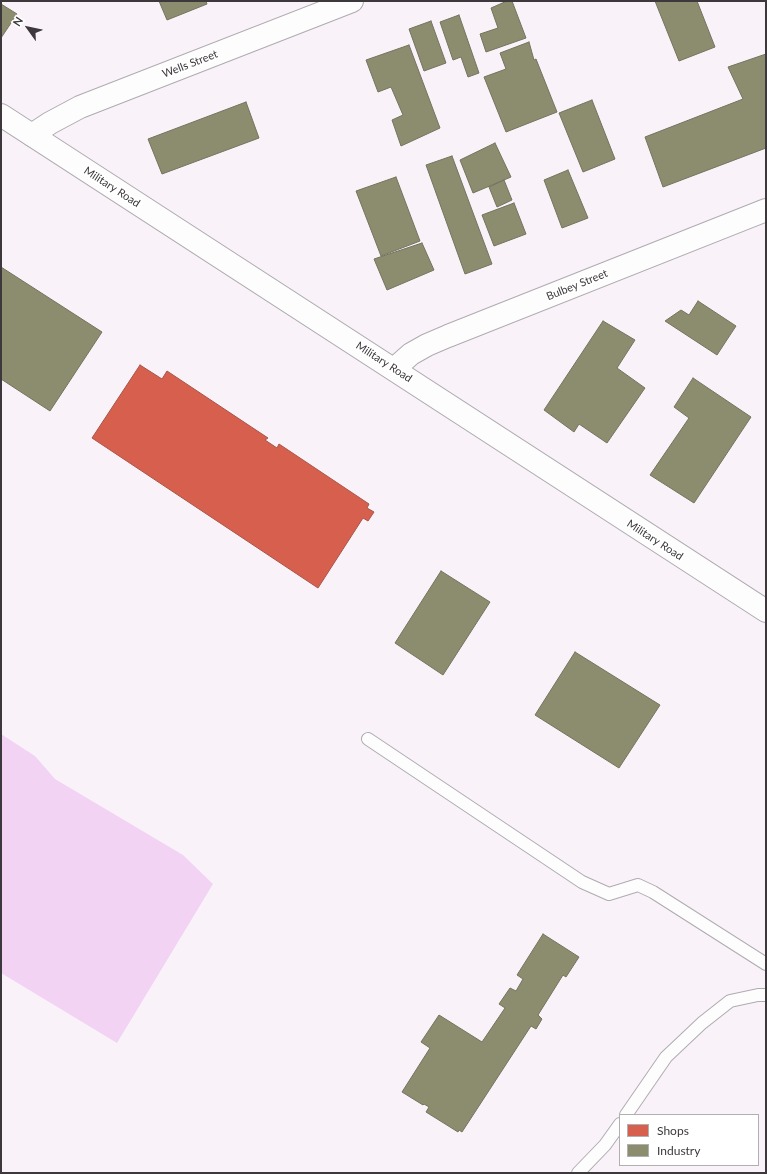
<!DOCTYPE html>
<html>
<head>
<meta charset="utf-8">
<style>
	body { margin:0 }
	#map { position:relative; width:767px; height:1174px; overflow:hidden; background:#f9f3f9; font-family:Lato,sans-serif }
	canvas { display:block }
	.frame { position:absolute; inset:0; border:2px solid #3c383c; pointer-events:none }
	.legend { position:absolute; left:619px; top:1114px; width:140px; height:52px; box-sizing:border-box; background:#fff; border:1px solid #b1afb1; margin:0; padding:5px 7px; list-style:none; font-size:12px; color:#3c383c }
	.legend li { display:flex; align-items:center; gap:8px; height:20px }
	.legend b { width:20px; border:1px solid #b1afb1 }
	.north { position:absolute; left:8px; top:8px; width:40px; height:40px; -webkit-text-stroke:3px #fff; paint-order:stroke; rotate:303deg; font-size:11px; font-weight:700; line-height:16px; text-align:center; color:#3c383c }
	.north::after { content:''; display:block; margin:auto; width:14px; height:18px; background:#3c383c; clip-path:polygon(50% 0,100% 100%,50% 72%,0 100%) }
</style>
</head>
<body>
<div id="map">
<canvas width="767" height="1174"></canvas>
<div class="frame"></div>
<ul class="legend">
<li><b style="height:11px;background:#d6604d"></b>Shops</li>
<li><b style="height:11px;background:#8c8c6e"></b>Industry</li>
</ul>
<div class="north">N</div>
</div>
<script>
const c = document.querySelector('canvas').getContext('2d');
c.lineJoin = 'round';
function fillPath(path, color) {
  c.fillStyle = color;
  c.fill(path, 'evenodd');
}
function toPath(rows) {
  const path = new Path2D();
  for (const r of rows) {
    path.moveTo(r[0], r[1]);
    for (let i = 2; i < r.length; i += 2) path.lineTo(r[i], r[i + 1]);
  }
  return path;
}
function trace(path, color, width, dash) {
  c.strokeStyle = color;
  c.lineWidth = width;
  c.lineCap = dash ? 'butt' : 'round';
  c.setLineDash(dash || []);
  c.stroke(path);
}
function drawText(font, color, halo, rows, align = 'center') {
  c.font = font + ' Lato,sans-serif';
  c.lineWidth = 4;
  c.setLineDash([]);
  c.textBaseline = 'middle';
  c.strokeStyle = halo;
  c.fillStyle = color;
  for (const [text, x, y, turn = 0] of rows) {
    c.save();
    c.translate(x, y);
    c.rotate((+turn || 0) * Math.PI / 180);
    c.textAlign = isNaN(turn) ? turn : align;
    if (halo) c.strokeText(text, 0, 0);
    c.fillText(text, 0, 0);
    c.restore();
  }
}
fillPath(toPath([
	[1,734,35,756,55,779,183,855,213,884,117,1043,1,973]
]), '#f2d3f4');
const shops = toPath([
	[140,365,162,379,167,371,268,438,265,440,277,448,279,444,369,504,367,508,374,512,368,521,363,518,318,588,92,438,140,365]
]);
fillPath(shops, '#d6604d');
trace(shops, '#a85448', 1);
const industry = toPath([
	[159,1,206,1,207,4,167,20,159,1],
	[507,1,512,1,526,38,486,52,480,34,498,28,491,8,507,1],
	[655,1,697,1,715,47,679,61,655,1],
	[1,4,17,14,1,38,1,4],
	[459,15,479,73,468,77,461,57,453,60,440,22,459,15],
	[431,21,446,63,424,71,409,29,431,21],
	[529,42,534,60,536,59,557,112,506,132,484,77,506,69,500,53,529,42],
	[409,45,440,128,401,146,392,120,403,115,391,87,378,92,366,60,409,45],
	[766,54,766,148,663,187,645,137,743,99,728,67,766,54],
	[592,100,615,159,583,172,559,113,592,100],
	[246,102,259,138,162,174,148,139,246,102],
	[495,143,511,177,473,193,460,160,495,143],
	[452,156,492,264,465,274,426,165,452,156],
	[568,170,588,218,562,228,544,180,568,170],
	[396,177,420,241,381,256,356,191,396,177],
	[504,180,512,200,497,207,489,187,504,180],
	[514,203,526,234,494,246,482,215,514,203],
	[422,243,434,270,387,290,374,259,422,243],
	[1,267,102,332,50,411,1,379,1,267],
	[698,301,736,326,717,355,665,321,681,310,689,315,698,301],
	[603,321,635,340,617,368,645,388,607,443,579,424,574,432,544,410,603,321],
	[693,378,751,417,694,503,650,475,689,418,674,407,693,378],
	[441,571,490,602,443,675,395,643,441,571],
	[575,652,660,705,619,768,535,715,575,652],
	[543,934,579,957,566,977,563,975,538,1015,542,1019,536,1029,531,1026,462,1132,459,1130,458,1132,426,1112,429,1107,424,1104,423,1105,402,1092,430,1048,421,1042,439,1015,482,1042,505,1008,499,1004,510,988,516,991,523,979,517,975,543,934]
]);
fillPath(industry, '#8c8c6e');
trace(industry, '#74735f', 1);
const lane = toPath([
	[368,739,582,882,609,894,638,885,653,892,766,964],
	[626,1115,666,1057,702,1023,730,1001,758,995,766,995],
	[578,1173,605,1145,620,1124]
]);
const street = toPath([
	[32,135,50,123,80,107,352,1],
	[394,369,411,354,427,345,448,336,766,210]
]);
const secondary = toPath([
	[1,115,766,611]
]);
trace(lane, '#afabaf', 14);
trace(street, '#afabaf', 24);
trace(secondary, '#afabaf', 24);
trace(lane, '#fefdfe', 12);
trace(street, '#fefdfe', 22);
trace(secondary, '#fefdfe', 22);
drawText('11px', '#3c383c', '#fff', [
	["Wells Street",190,64,-21],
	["Military Road",112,187,33],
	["Bulbey Street",577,285,-22],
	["Military Road",384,362,33],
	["Military Road",655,540,33]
]);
</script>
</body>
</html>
